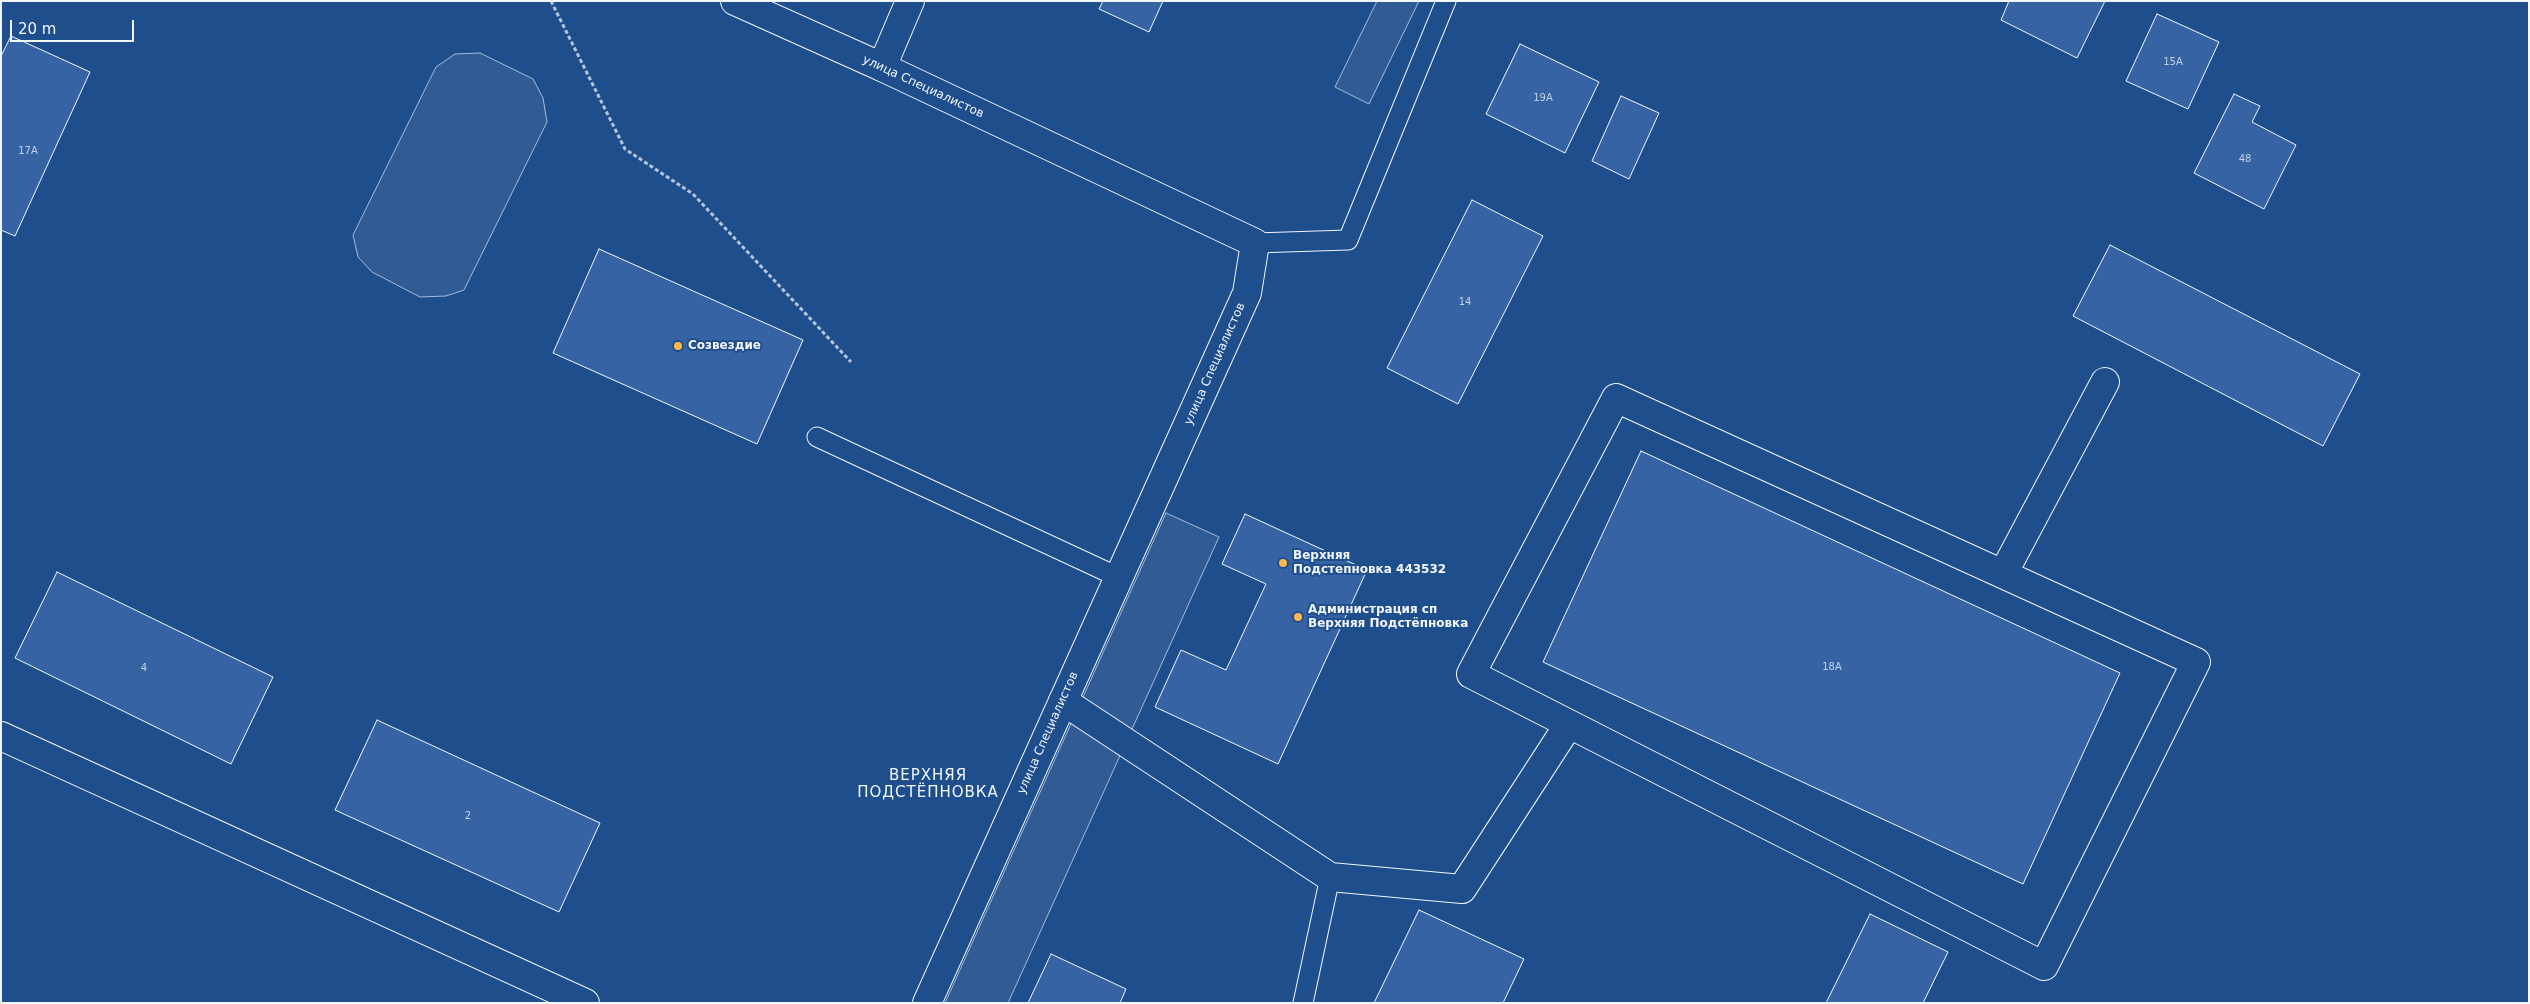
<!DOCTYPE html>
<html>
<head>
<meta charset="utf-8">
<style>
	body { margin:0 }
	#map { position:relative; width:2530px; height:1004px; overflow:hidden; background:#1f4e8c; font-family:"DejaVu Sans",sans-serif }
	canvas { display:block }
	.frame { position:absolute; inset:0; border:2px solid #f2f6ff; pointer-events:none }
	.scale { position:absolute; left:10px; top:20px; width:124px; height:22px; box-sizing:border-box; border:2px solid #f2f6ff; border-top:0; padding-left:6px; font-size:15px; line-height:18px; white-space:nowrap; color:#f2f6ff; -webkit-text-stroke:4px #1f4e8c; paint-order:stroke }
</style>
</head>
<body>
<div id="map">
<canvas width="2530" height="1004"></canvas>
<div class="frame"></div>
<div class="scale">20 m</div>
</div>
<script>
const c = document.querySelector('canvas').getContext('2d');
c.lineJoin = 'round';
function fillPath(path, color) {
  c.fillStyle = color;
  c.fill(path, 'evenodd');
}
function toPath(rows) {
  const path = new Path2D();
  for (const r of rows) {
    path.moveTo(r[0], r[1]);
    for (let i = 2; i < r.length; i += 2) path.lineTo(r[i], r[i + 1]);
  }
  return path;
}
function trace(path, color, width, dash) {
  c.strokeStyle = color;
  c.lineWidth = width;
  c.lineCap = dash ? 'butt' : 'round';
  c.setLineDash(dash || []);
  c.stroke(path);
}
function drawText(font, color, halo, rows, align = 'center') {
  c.font = font + ' "DejaVu Sans",sans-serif';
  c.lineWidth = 4;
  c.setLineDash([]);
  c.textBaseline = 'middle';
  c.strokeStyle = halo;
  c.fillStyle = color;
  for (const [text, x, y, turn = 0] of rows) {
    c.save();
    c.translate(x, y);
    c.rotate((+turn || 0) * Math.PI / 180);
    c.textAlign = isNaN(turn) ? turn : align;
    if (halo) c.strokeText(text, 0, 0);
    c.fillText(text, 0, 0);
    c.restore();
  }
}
const built = toPath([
	[1377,1,1419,1,1369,104,1335,87,1377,1],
	[480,53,533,79,543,98,547,122,464,290,446,296,420,297,372,272,358,257,353,235,436,67,455,54,480,53],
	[1166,513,1219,537,1008,1003,945,1003,1166,513]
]);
fillPath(built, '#305b95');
trace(built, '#a8bbd7', 1);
const building = toPath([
	[1103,1,1163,1,1149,32,1099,9,1103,1],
	[2009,1,2105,1,2077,58,2001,20,2009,1],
	[2157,14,2219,42,2188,109,2126,81,2157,14],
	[11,36,90,72,15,236,1,230,1,56,11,36],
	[1520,44,1599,82,1565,153,1486,114,1520,44],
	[2234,94,2260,106,2252,122,2296,145,2264,209,2194,173,2234,94],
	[1621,96,1659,113,1629,179,1592,161,1621,96],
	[1472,200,1543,236,1458,404,1387,368,1472,200],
	[2110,245,2360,374,2323,446,2073,316,2110,245],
	[599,249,803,340,757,444,553,353,599,249],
	[1641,451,2120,673,2023,884,1543,662,1641,451],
	[1245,514,1367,570,1278,764,1155,707,1181,650,1226,670,1266,584,1222,564,1245,514],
	[57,572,273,677,231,764,15,658,57,572],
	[377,720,600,823,559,912,335,810,377,720],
	[1419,910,1524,959,1503,1003,1374,1003,1419,910],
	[1870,914,1948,952,1923,1003,1826,1003,1870,914],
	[1051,954,1126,989,1120,1003,1028,1003,1051,954]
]);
fillPath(building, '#3563a3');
trace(building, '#f2f6ff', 1);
const lane = toPath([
	[1255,243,1348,240,1446,1],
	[817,437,1118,577],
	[1303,1003,1330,877]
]);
const street = toPath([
	[735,1,882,67],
	[1616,398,2196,662,2044,966,1471,674,1616,398],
	[2003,574,2105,382],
	[1063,701,1330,877,1462,889,1569,724],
	[1,736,585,1003]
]);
const secondary = toPath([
	[910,1,882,67,1255,243,1247,293,927,1003]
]);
trace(lane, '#f2f6ff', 21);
trace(street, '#f2f6ff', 30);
trace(secondary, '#f2f6ff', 30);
trace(toPath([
	[551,1,625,149,693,194,851,362]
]), '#b3c4dc', 3, [4, 2.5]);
trace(lane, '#1f4e8c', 19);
trace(street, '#1f4e8c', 28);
trace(secondary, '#1f4e8c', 28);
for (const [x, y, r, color] of [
	[678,346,5,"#ffb74d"],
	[1283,563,5,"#ffb74d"],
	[1298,617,5,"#ffb74d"]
]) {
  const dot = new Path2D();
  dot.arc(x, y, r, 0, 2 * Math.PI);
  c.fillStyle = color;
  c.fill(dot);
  trace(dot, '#1f4e8c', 2);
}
drawText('10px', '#c3d1e8', null, [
	["15А",2173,62],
	["19А",1543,98],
	["17А",28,151],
	["48",2245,159],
	["14",1465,302],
	["18А",1832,667],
	["4",144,668],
	["2",468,816]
]);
drawText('12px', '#f2f6ff', '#1f4e8c', [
	["улица Специалистов",923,87,25],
	["улица Специалистов",1215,364,-66],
	["улица Специалистов",1048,733,-66]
]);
drawText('bold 12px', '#f2f6ff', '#1f4e8c', [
	["Созвездие",688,346],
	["Верхняя",1293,556],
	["Подстепновка 443532",1293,570],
	["Администрация сп",1308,610],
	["Верхняя Подстёпновка",1308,624]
], 'left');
c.letterSpacing = '1px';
drawText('15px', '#f2f6ff', '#1f4e8c', [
	["ВЕРХНЯЯ",928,776],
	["ПОДСТЁПНОВКА",928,793]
]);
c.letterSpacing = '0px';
</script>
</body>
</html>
